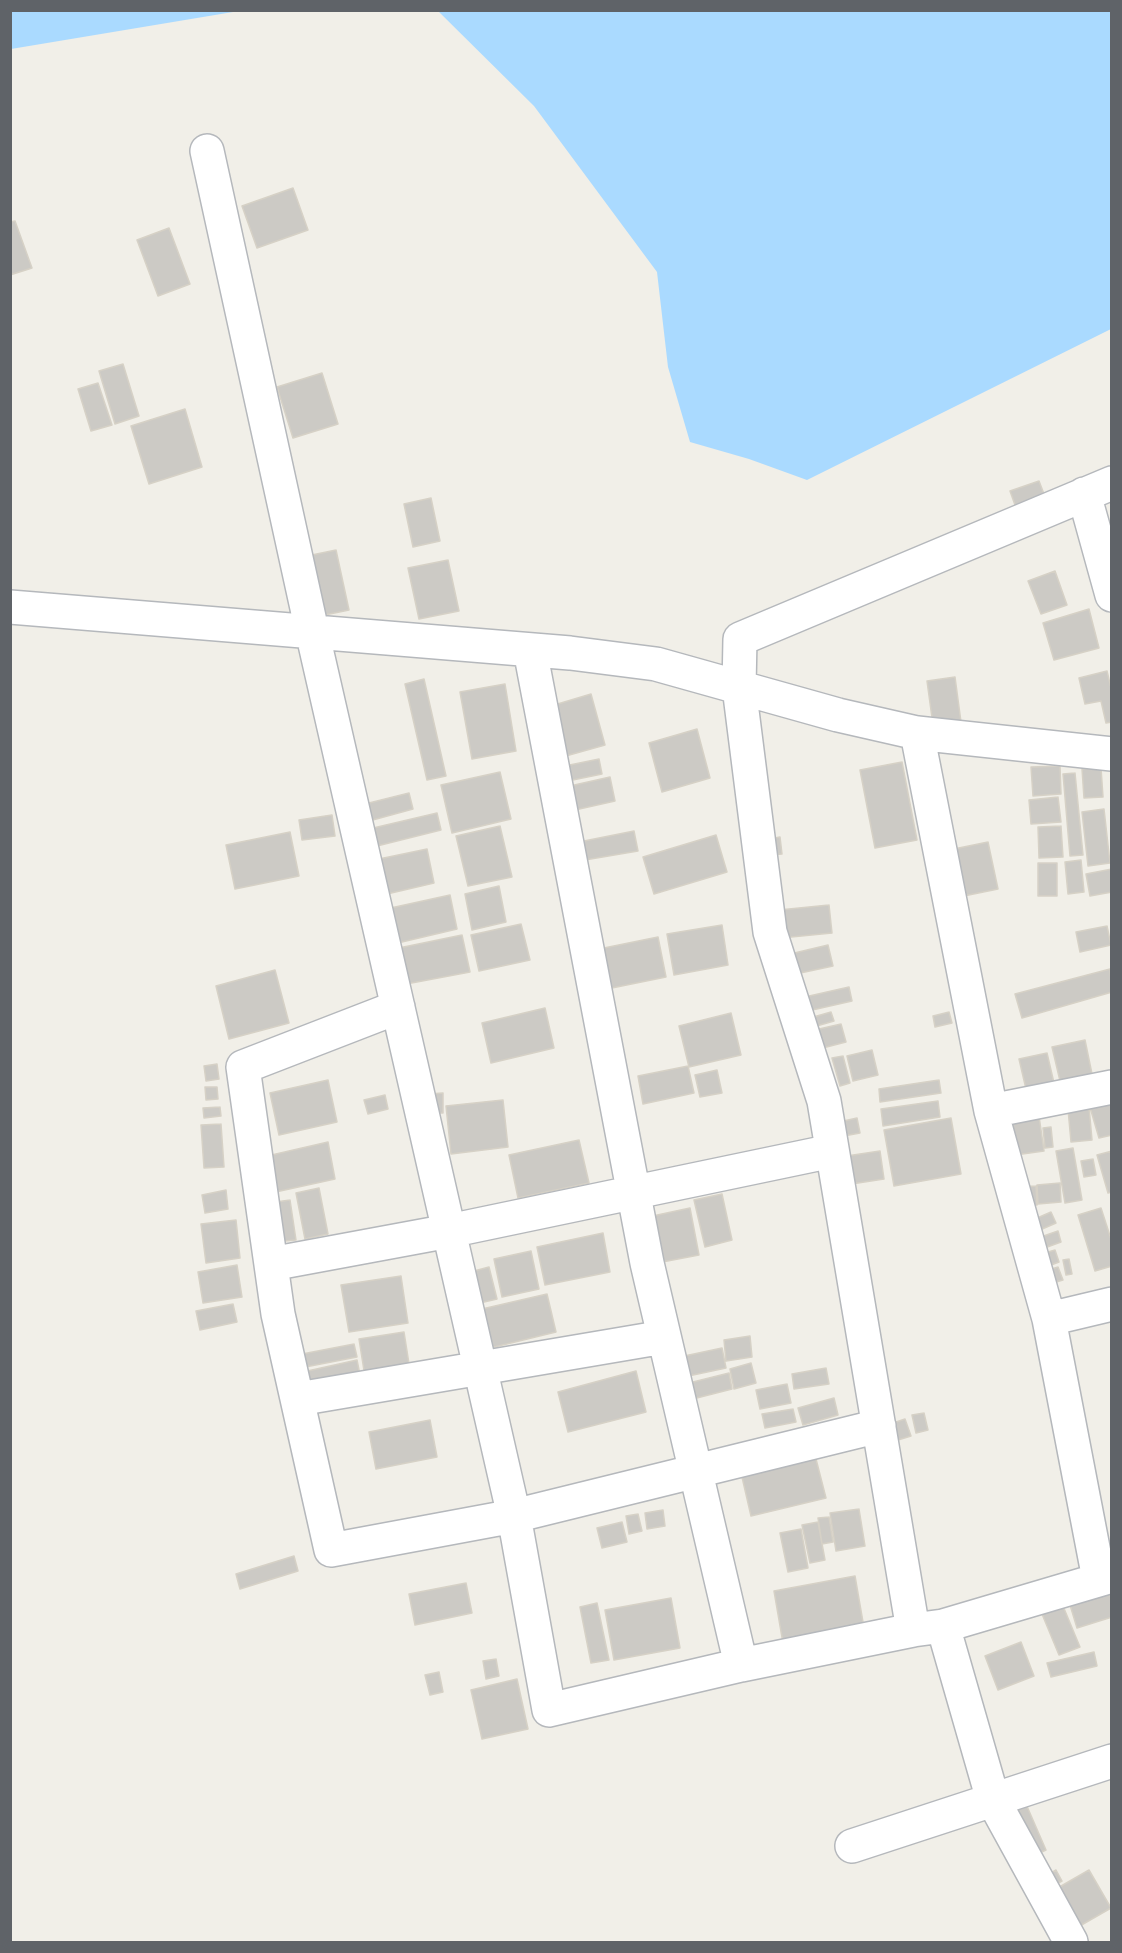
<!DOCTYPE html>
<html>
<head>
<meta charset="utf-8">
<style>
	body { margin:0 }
	#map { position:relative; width:1122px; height:1953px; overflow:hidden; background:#f1efe8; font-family:"Archivo Narrow",sans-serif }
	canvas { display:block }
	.frame { position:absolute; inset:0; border:12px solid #5f6368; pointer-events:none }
</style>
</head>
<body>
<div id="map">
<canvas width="1122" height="1953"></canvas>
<div class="frame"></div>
</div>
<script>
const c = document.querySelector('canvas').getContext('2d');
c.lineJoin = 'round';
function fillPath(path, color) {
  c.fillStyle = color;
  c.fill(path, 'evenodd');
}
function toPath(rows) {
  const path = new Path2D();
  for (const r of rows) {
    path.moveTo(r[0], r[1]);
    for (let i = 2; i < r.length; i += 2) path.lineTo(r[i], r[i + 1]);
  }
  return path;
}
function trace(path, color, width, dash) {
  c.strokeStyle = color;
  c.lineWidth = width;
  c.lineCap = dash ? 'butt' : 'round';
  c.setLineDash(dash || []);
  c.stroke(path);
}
fillPath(toPath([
	[11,10,239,10,239,11,11,49],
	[438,11,1111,11,1111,329,807,480,749,459,690,442,668,367,657,272,534,106]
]), '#aadaff');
const building = toPath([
	[293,188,308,230,257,248,242,206,293,188],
	[15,221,32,268,10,275,10,222,15,221],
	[169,228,190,284,158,296,137,240,169,228],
	[123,364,139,416,115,424,99,371,123,364],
	[322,373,338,424,293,438,277,387,322,373],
	[98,383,112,425,91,431,78,389,98,383],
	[185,409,202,467,149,484,131,426,185,409],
	[1039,481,1044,494,1015,505,1010,491,1039,481],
	[431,498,440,541,413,547,404,504,431,498],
	[336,550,349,610,320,616,307,556,336,550],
	[448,560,459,611,419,619,408,568,448,560],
	[1055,571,1067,605,1041,614,1028,581,1055,571],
	[1089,609,1099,648,1054,660,1043,623,1089,609],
	[1107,671,1112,692,1112,722,1106,723,1101,701,1085,704,1079,678,1107,671],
	[955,677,961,722,933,725,927,681,955,677],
	[424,679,446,776,427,780,405,684,424,679],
	[505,684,516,751,472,759,460,692,505,684],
	[591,694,605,745,555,759,541,709,591,694],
	[697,729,710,778,662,792,649,743,697,729],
	[599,759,602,774,558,783,555,768,599,759],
	[902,762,917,840,875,848,860,770,902,762],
	[1060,766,1061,794,1033,796,1031,767,1060,766],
	[1101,768,1103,797,1084,798,1082,769,1101,768],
	[500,772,511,819,452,833,441,785,500,772],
	[1075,773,1083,855,1070,856,1063,774,1075,773],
	[610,777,615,801,566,812,561,788,610,777],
	[409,793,413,809,369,821,365,804,409,793],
	[1058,797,1061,822,1031,824,1029,800,1058,797],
	[1104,809,1110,863,1088,866,1082,812,1104,809],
	[437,813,441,830,373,847,369,829,437,813],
	[332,815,335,836,302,840,299,820,332,815],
	[500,826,512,877,468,886,456,836,500,826],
	[1061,826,1063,857,1039,858,1038,827,1061,826],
	[634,831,638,851,573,862,569,844,634,831],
	[290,832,299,876,235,889,226,845,290,832],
	[716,835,727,872,654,894,643,857,716,835],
	[780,837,782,854,771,855,769,839,780,837],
	[988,842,998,889,959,897,949,850,988,842],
	[427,849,434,883,387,894,379,859,427,849],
	[1081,860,1084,892,1068,894,1065,862,1081,860],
	[1038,863,1057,863,1057,896,1038,896,1038,863],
	[1112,869,1112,892,1090,896,1086,874,1112,869],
	[499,886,506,922,472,930,465,894,499,886],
	[450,895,457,929,385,946,377,911,450,895],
	[829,905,832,933,781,938,779,910,829,905],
	[521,924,530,960,479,971,471,935,521,924],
	[722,925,728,965,674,975,667,934,722,925],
	[1107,926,1111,945,1080,952,1076,932,1107,926],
	[462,935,470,972,401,985,394,949,462,935],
	[658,937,666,977,607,989,599,949,658,937],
	[828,945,833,966,791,975,786,955,828,945],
	[1110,969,1112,992,1022,1018,1015,994,1110,969],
	[275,970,289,1023,229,1039,216,986,275,970],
	[849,987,852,1001,799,1013,796,999,849,987],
	[545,1008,554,1048,491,1063,482,1023,545,1008],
	[831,1012,834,1021,806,1029,803,1020,831,1012],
	[949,1012,952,1023,935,1027,933,1016,949,1012],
	[731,1013,741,1055,689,1067,679,1026,731,1013],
	[841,1024,846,1042,811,1051,806,1032,841,1024],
	[1085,1040,1092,1074,1060,1081,1052,1047,1085,1040],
	[872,1050,878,1075,853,1081,847,1056,872,1050],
	[1047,1053,1054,1083,1026,1089,1019,1059,1047,1053],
	[843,1056,850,1083,840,1086,832,1058,843,1056],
	[217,1064,219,1079,206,1081,204,1066,217,1064],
	[688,1066,694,1093,643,1104,638,1076,688,1066],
	[717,1070,722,1093,700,1097,695,1075,717,1070],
	[328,1080,337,1122,279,1135,270,1093,328,1080],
	[939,1080,941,1093,880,1102,879,1089,939,1080],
	[205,1087,217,1087,218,1099,206,1100,205,1087],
	[443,1093,443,1113,428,1113,429,1094,443,1093],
	[385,1095,388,1109,368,1114,364,1100,385,1095],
	[1112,1098,1112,1135,1099,1138,1089,1104,1112,1098],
	[503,1100,508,1147,451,1154,446,1106,503,1100],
	[938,1101,940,1117,883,1126,881,1109,938,1101],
	[220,1107,221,1116,204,1118,203,1108,220,1107],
	[1089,1107,1092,1140,1071,1142,1068,1109,1089,1107],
	[1038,1109,1044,1151,1008,1156,1003,1114,1038,1109],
	[857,1118,860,1133,833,1138,830,1124,857,1118],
	[951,1118,961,1174,894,1186,884,1130,951,1118],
	[221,1124,224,1167,204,1168,201,1125,221,1124],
	[1051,1127,1053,1147,1045,1148,1043,1128,1051,1127],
	[579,1140,589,1183,518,1198,509,1155,579,1140],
	[328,1142,335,1179,271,1193,263,1157,328,1142],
	[1073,1148,1082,1200,1065,1203,1056,1151,1073,1148],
	[880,1151,884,1179,845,1185,840,1157,880,1151],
	[1112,1151,1112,1192,1108,1193,1097,1155,1112,1151],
	[1093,1159,1096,1175,1084,1177,1081,1161,1093,1159],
	[1060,1183,1061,1202,1038,1204,1037,1185,1060,1183],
	[1036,1186,1037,1205,1017,1206,1015,1187,1036,1186],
	[319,1188,328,1234,305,1239,296,1193,319,1188],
	[226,1190,228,1209,205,1213,202,1195,226,1190],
	[722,1194,732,1240,705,1247,694,1200,722,1194],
	[290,1200,296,1240,274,1242,269,1203,290,1200],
	[690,1208,699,1255,657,1263,648,1217,690,1208],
	[1101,1208,1112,1242,1112,1266,1095,1271,1078,1215,1101,1208],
	[1051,1212,1056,1223,1033,1233,1028,1222,1051,1212],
	[236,1220,240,1258,206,1263,201,1224,236,1220],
	[1058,1231,1061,1242,1039,1250,1035,1239,1058,1231],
	[603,1233,610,1272,545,1285,537,1247,603,1233],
	[1055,1250,1059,1262,1043,1268,1038,1255,1055,1250],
	[531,1251,539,1289,502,1297,494,1259,531,1251],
	[1069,1259,1072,1274,1066,1275,1063,1260,1069,1259],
	[237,1265,242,1297,203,1303,198,1272,237,1265],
	[489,1267,497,1299,467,1306,459,1275,489,1267],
	[1058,1267,1063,1280,1046,1285,1042,1272,1058,1267],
	[401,1276,408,1323,349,1332,341,1285,401,1276],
	[547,1294,556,1332,478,1351,469,1312,547,1294],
	[233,1304,237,1322,200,1330,196,1311,233,1304],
	[404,1332,410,1370,365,1377,359,1339,404,1332],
	[750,1336,752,1357,726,1361,724,1340,750,1336],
	[354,1344,357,1357,300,1368,297,1355,354,1344],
	[722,1348,726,1368,679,1378,675,1358,722,1348],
	[357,1360,361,1380,308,1393,303,1372,357,1360],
	[751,1363,756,1383,734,1389,730,1369,751,1363],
	[826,1368,829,1384,794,1389,792,1374,826,1368],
	[636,1371,646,1412,568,1432,558,1392,636,1371],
	[729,1373,732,1389,685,1401,681,1385,729,1373],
	[787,1384,791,1403,760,1409,756,1390,787,1384],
	[834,1398,838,1415,803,1425,798,1408,834,1398],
	[793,1409,796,1422,765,1428,762,1414,793,1409],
	[924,1413,928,1430,916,1433,912,1415,924,1413],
	[905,1419,911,1436,898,1440,893,1423,905,1419],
	[430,1420,437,1457,376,1469,369,1432,430,1420],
	[816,1459,826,1498,751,1516,742,1477,816,1459],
	[859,1509,865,1546,836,1551,830,1513,859,1509],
	[663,1510,665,1526,647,1529,645,1513,663,1510],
	[638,1514,642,1531,629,1534,626,1516,638,1514],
	[829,1517,833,1542,822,1544,818,1518,829,1517],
	[622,1522,627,1542,602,1548,597,1528,622,1522],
	[818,1522,825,1560,810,1563,802,1525,818,1522],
	[801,1529,808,1568,788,1572,780,1533,801,1529],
	[294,1556,298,1571,240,1589,236,1574,294,1556],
	[855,1576,864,1628,783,1643,774,1591,855,1576],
	[466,1583,472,1613,415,1625,409,1594,466,1583],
	[1106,1583,1112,1601,1112,1617,1077,1628,1067,1595,1106,1583],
	[671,1598,680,1648,614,1660,605,1610,671,1598],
	[597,1603,609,1660,591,1663,580,1607,597,1603],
	[1063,1606,1080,1647,1059,1655,1042,1614,1063,1606],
	[1021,1642,1034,1676,998,1690,985,1656,1021,1642],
	[1094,1652,1097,1666,1051,1677,1047,1663,1094,1652],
	[496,1659,499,1676,486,1679,483,1661,496,1659],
	[439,1672,443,1692,430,1695,425,1675,439,1672],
	[517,1679,528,1729,482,1739,471,1690,517,1679],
	[1026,1804,1046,1850,1033,1856,1012,1810,1026,1804],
	[1056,1870,1062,1881,1049,1888,1044,1877,1056,1870],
	[1089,1870,1111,1908,1071,1931,1049,1893,1089,1870]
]);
fillPath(building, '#cccac5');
trace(building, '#d6d1c6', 1.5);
const street = toPath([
	[207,151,312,631,514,1516,879,1426],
	[1112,483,740,639,739,687,770,932,824,1101,913,1630,943,1626,1112,1576],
	[1084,494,1112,595],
	[10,607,570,653,656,664,838,715,917,733,1112,754],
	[530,650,647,1263,741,1665],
	[917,733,991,1111,1049,1319,1099,1579],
	[398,1007,243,1067,278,1314,331,1550,514,1516,549,1710,741,1665,913,1630],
	[991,1111,1112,1087],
	[271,1264,449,1231,832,1151],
	[1049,1319,1112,1304],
	[298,1399,664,1337],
	[943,1626,993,1800,1071,1942],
	[852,1846,1112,1761]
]);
trace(street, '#b5b8bc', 36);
trace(street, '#fff', 33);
</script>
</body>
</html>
